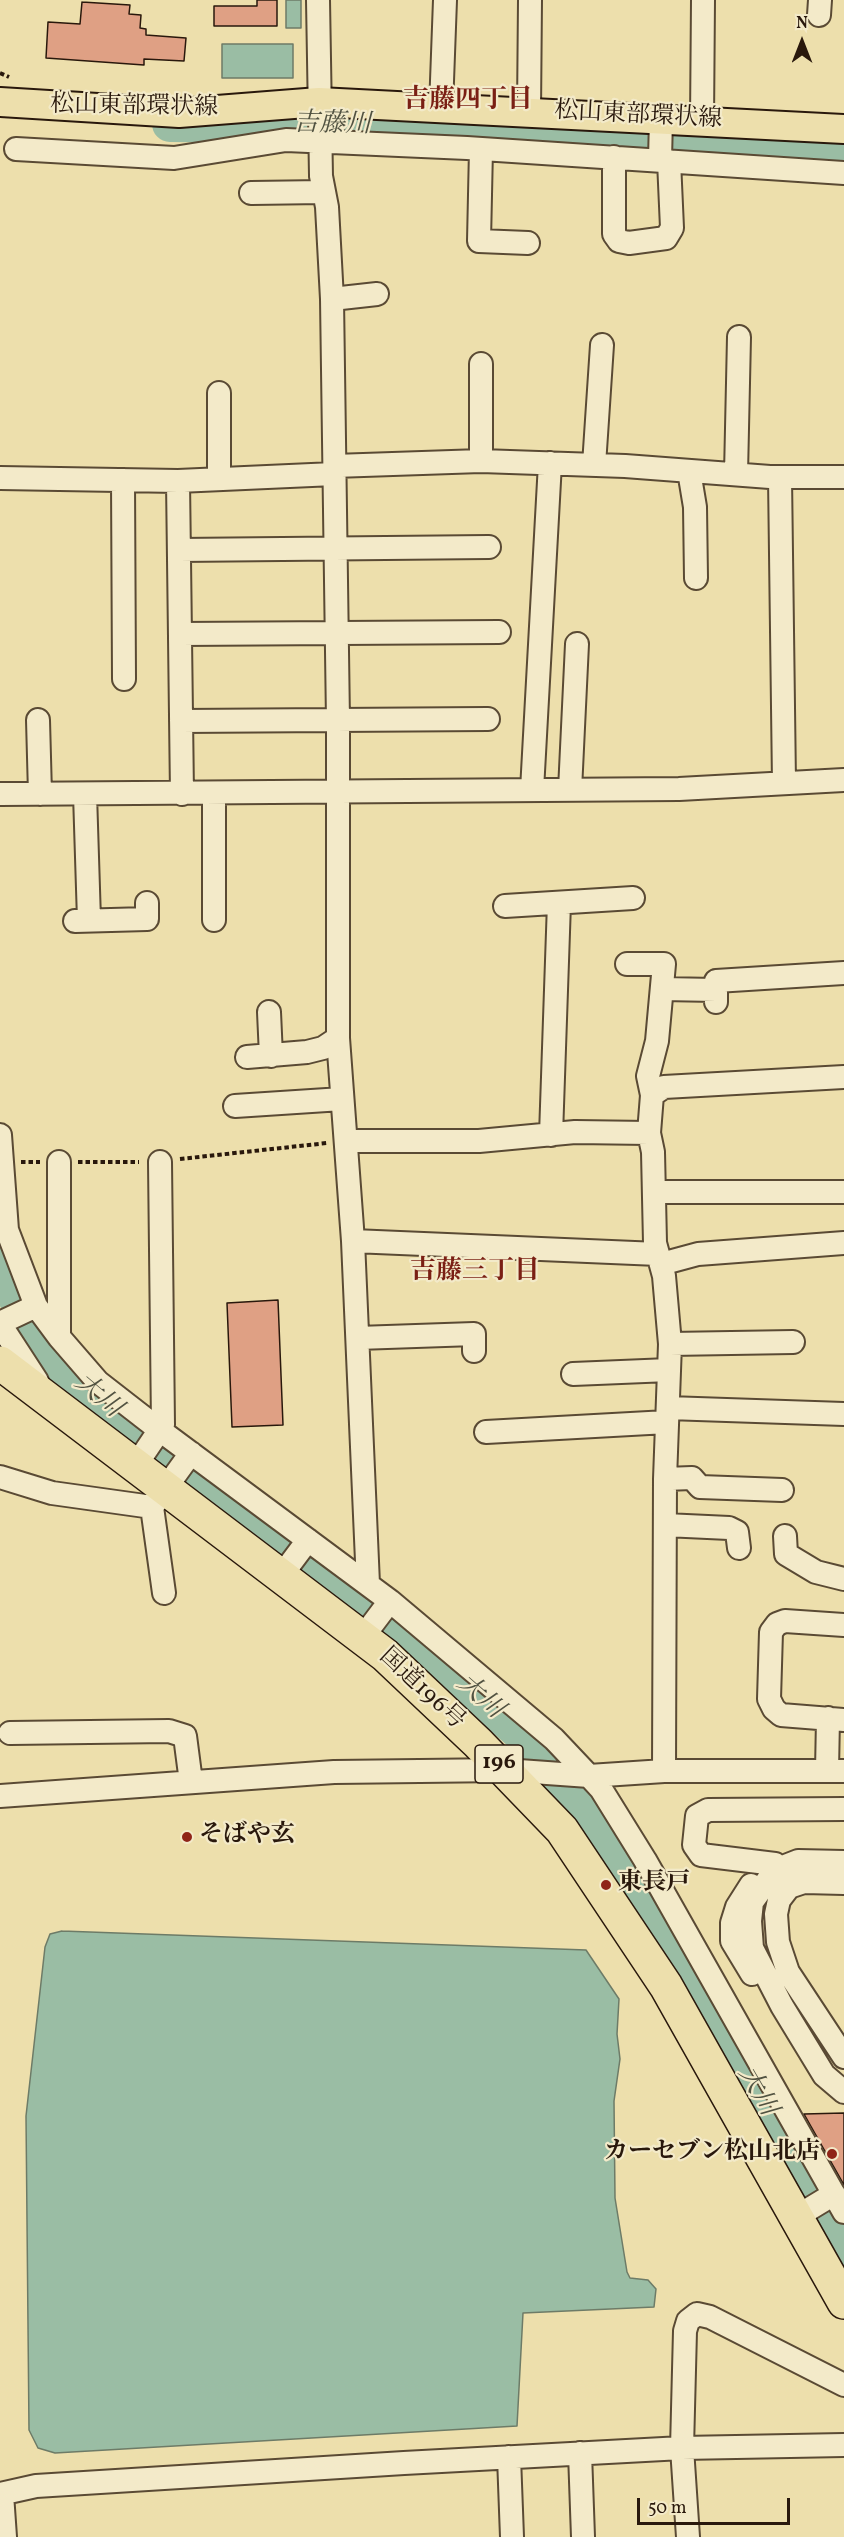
<!DOCTYPE html>
<html>
<head>
<meta charset="utf-8">
<style>
	body { margin:0 }
	#map { position:relative; width:844px; height:2537px; overflow:hidden; background:#eddfac; font-family:Vollkorn,serif }
	canvas { display:block }
	.north { position:absolute; left:772px; top:12px; width:60px; height:60px; -webkit-text-stroke:4px #f3eac9; paint-order:stroke; rotate:0deg; font-size:16px; font-weight:700; line-height:24px; text-align:center; color:#29180c }
	.north::after { content:''; display:block; margin:auto; width:21px; height:27px; background:#29180c; clip-path:polygon(50% 0,100% 100%,50% 72%,0 100%) }
	.scale { position:absolute; left:637px; top:2498px; width:153px; height:27px; box-sizing:border-box; border:3px solid #29180c; border-top:0; padding-left:8px; font-size:18px; line-height:21px; white-space:nowrap; color:#29180c; -webkit-text-stroke:4px #f3eac9; paint-order:stroke }
</style>
</head>
<body>
<div id="map">
<canvas width="844" height="2537"></canvas>
<div class="north">N</div>
<div class="scale">50 m</div>
</div>
<script>
const c = document.querySelector('canvas').getContext('2d');
c.lineJoin = 'round';
function fillPath(path, color) {
  c.fillStyle = color;
  c.fill(path, 'evenodd');
}
function toPath(rows) {
  const path = new Path2D();
  for (const r of rows) {
    path.moveTo(r[0], r[1]);
    for (let i = 2; i < r.length; i += 2) path.lineTo(r[i], r[i + 1]);
  }
  return path;
}
function trace(path, color, width, dash) {
  c.strokeStyle = color;
  c.lineWidth = width;
  c.lineCap = dash ? 'butt' : 'round';
  c.setLineDash(dash || []);
  c.stroke(path);
}
function drawText(font, color, halo, rows, align = 'center') {
  c.font = font + ' Vollkorn,"Noto Serif JP",serif';
  c.lineWidth = 4.5;
  c.setLineDash([]);
  c.textBaseline = 'middle';
  c.strokeStyle = halo;
  c.fillStyle = color;
  for (const [text, x, y, turn = 0] of rows) {
    c.save();
    c.translate(x, y);
    c.rotate((+turn || 0) * Math.PI / 180);
    c.textAlign = isNaN(turn) ? turn : align;
    if (halo) c.strokeText(text, 0, 0);
    c.fillText(text, 0, 0);
    c.restore();
  }
}
const water = toPath([
	[286,0,301,0,301,28,286,28,286,0],
	[222,44,293,44,293,78,222,78,222,44],
	[62,1931,586,1950,619,1999,617,2034,620,2059,614,2101,615,2198,627,2272,630,2278,648,2280,656,2289,654,2307,523,2313,517,2426,55,2453,38,2448,29,2430,26,2116,45,1947,50,1934,62,1931]
]);
fillPath(water, '#9abda4');
trace(water, '#6d7b67', 1.5);
trace(toPath([
	[170,124,409,127,844,153],
	[0,1253,13,1293,55,1363,165,1453,399,1629,537,1747,629,1868,844,2247]
]), '#9abda4', 36);
const building = toPath([
	[257,0,277,0,277,26,214,26,214,6,257,6,257,0],
	[82,2,130,5,129,14,141,15,140,28,146,29,146,35,186,38,184,61,144,59,144,65,46,58,48,22,80,24,82,2],
	[278,1300,283,1425,232,1427,227,1303,278,1300],
	[844,2113,844,2185,804,2114,844,2113]
]);
fillPath(building, '#dfa084');
trace(building, '#29180c', 1.5);
const minor = toPath([
	[318,0,321,176,327,207,332,299,338,721,338,1038,353,1241,368,1584],
	[819,15,820,0],
	[441,108,445,0],
	[529,111,530,0],
	[702,121,703,0],
	[16,149,174,158,286,140,467,148,844,173],
	[481,149,479,241,528,243],
	[614,157,614,234,619,241,629,243,666,238,672,228,669,161],
	[660,160,661,118],
	[251,193,323,192],
	[332,299,377,294],
	[481,364,481,461],
	[594,465,602,345],
	[334,466,481,461,625,466,770,477,844,477],
	[689,471,695,507,696,578],
	[736,474,739,337],
	[780,477,784,783],
	[0,478,178,481,334,474],
	[219,479,219,393],
	[123,480,124,679],
	[178,481,182,794],
	[179,550,489,547],
	[180,634,499,632],
	[38,720,40,794],
	[181,721,488,719],
	[532,790,550,463],
	[570,790,577,644],
	[0,794,679,789,844,780],
	[85,794,89,920],
	[505,906,633,898],
	[214,920,214,794],
	[75,921,147,919,147,903],
	[627,964,664,964,657,1041,648,1076,652,1095,649,1133,653,1152,655,1243,664,1276,670,1344,665,1479,664,1771],
	[662,989,716,990],
	[716,1002,716,981,844,973],
	[269,1012,271,1056],
	[247,1057,307,1052,323,1048,338,1038],
	[652,1095,664,1087,844,1077],
	[235,1106,342,1099],
	[0,1135,7,1230,36,1306,59,1337,98,1382,161,1431,390,1601,554,1739,589,1776,601,1789,645,1860,844,2212],
	[551,1135,559,903],
	[347,1141,479,1141,575,1132,649,1133],
	[59,1162,59,1337],
	[654,1192,844,1192],
	[353,1241,658,1254],
	[661,1264,698,1254,844,1243],
	[0,1323,36,1306],
	[0,1324,37,1381],
	[358,1338,474,1334,474,1351],
	[670,1344,793,1342],
	[573,1374,669,1370],
	[668,1408,844,1414],
	[486,1432,667,1422],
	[136,1465,163,1425,160,1162],
	[0,1477,52,1493,152,1507,191,1453],
	[665,1479,692,1478,700,1487,782,1490],
	[152,1507,164,1593],
	[665,1525,729,1528,737,1532,739,1548],
	[785,1536,786,1554,816,1572,844,1579],
	[281,1576,308,1540],
	[844,1625,785,1621,777,1624,771,1632,769,1699,774,1709,781,1715,844,1720],
	[362,1638,390,1601],
	[10,1733,169,1731,185,1736,191,1782],
	[827,1771,828,1718],
	[0,1796,334,1772,505,1770,589,1776,664,1771,844,1771],
	[844,1862,798,1861,775,1870,752,1902,750,1921,752,1948,782,2006,824,2075,844,2092],
	[775,1864,701,1855,694,1845,697,1816,708,1810,844,1809],
	[844,1883,804,1882,789,1887,779,1900,776,1914,778,1942,788,1972,844,2057],
	[751,1885,737,1907,732,1923,732,1941,752,1974],
	[796,2217,834,2194],
	[580,2453,583,2537],
	[509,2457,512,2537],
	[0,2494,36,2486,404,2463,682,2448,844,2445],
	[2,2494,5,2537],
	[688,2537,682,2448,685,2331,688,2321,697,2314,710,2317,844,2385]
]);
const major = toPath([
	[0,102,179,113,319,102,844,129]
]);
const highway = toPath([
	[0,1363,385,1655,478,1743,562,1830,666,1986,844,2302]
]);
trace(minor, '#5a4a34', 26);
trace(major, '#29180c', 32);
trace(highway, '#29180c', 36);
trace(toPath([
	[0,73,9,77],
	[180,1159,327,1143],
	[21,1162,40,1162],
	[78,1162,139,1162]
]), '#29180c', 4, [4.5, 3]);
trace(minor, '#f3eac9', 22);
trace(major, '#eddfac', 28);
trace(highway, '#eddfac', 33);
for (const [x, y, r, color] of [
	[187,1837,6,"#8f2418"],
	[606,1885,6,"#8f2418"],
	[832,2154,6,"#8f2418"]
]) {
  const dot = new Path2D();
  dot.arc(x, y, r, 0, 2 * Math.PI);
  c.fillStyle = color;
  c.fill(dot);
  trace(dot, '#f3eac9', 2);
}
for (const [x, y, w] of [
	[499,1764,48]
]) {
  const box = new Path2D();
  box.roundRect(x - w / 2, y - 19, w, 38, 4.5);
  c.fillStyle = '#f3eac9';
  c.fill(box);
  trace(box, '#29180c', 1.5);
}
drawText('bold 22px', '#29180c', null, [
	["196",499,1764]
]);
drawText('24px', '#29180c', '#f3eac9', [
	["松山東部環状線",134,108,1],
	["松山東部環状線",638,117,3],
	["国道196号",421,1690,43]
]);
drawText('bold 24px', '#29180c', '#f3eac9', [
	["そばや玄",199,1837],
	["東長戸",618,1885],
	["カーセブン松山北店",820,2154,"right"]
], 'left');
drawText('bold 26px', '#7a1f14', '#f3eac9', [
	["吉藤四丁目",468,102],
	["吉藤三丁目",475,1273]
]);
drawText('italic 26px', '#515241', '#f3eac9', [
	["吉藤川",332,126,1],
	["大川",97,1397,40],
	["大川",479,1698,41],
	["大川",756,2092,60]
]);
</script>
</body>
</html>
